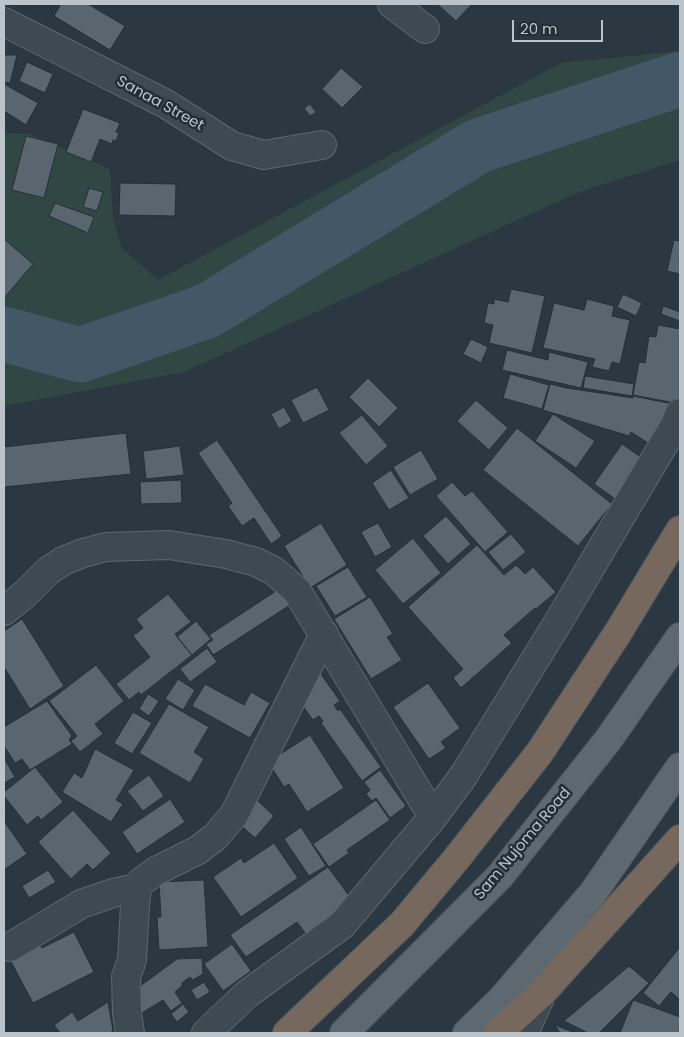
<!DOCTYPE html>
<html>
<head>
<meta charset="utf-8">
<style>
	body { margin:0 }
	#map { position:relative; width:684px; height:1037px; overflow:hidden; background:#2b3841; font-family:Poppins,sans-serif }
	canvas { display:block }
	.frame { position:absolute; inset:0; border:5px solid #bcc4cb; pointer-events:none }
	.scale { position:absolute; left:512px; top:20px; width:91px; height:22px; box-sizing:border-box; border:2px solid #bcc4cb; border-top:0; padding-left:6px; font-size:15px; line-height:18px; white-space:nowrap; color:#bcc4cb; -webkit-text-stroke:4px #232e36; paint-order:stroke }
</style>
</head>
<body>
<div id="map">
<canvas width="684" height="1037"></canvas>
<div class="frame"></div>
<div class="scale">20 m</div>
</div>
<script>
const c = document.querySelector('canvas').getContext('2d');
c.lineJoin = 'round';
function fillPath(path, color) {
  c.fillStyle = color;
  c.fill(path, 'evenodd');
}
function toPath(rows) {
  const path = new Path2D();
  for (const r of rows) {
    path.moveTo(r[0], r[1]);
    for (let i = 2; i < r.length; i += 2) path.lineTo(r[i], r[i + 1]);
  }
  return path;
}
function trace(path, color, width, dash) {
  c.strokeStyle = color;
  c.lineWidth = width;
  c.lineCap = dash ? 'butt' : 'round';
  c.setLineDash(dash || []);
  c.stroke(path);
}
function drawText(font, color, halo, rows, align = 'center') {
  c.font = font + ' Poppins,sans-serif';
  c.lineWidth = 5;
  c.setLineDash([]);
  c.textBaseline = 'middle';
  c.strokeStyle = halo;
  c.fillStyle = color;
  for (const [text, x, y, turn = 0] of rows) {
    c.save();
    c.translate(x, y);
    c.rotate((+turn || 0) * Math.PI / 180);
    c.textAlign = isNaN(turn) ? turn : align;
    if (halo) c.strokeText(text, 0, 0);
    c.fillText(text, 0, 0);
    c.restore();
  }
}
fillPath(toPath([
	[680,51,680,160,579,192,184,372,4,406,4,133,30,134,110,169,113,218,122,248,158,280,561,63]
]), '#314744');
trace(toPath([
	[4,334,80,355,207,311,478,146,680,79]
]), '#425867', 55);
const building = toPath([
	[61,4,88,4,125,26,110,50,54,16,61,4],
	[437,4,472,4,456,21,437,4],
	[4,55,17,55,10,83,4,82,4,55],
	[27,62,53,74,45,93,19,81,27,62],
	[341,68,363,87,342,108,322,89,341,68],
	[4,84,38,103,26,125,4,111,4,84],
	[310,104,316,112,310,116,304,108,310,104],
	[83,109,120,123,116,132,119,133,116,141,113,140,112,144,100,139,91,162,66,152,83,109],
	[26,136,58,144,44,198,12,190,26,136],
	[120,183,176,184,175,216,119,215,120,183],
	[89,188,103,192,97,211,83,207,89,188],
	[55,203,94,217,88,233,49,216,55,203],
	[4,239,33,264,4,298,4,239],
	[674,240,680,241,680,274,667,271,674,240],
	[511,289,545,296,532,353,489,343,493,325,484,323,488,303,494,304,494,299,508,302,511,289],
	[623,294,642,303,636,316,617,307,623,294],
	[587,299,614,306,612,316,630,320,620,364,612,362,609,371,592,367,595,359,543,348,554,303,584,310,587,299],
	[663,306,680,312,680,321,661,314,663,306],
	[658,325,680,329,680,404,633,395,639,362,645,363,649,336,656,337,658,325],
	[471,339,488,347,481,363,463,354,471,339],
	[507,350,548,360,549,352,588,362,581,388,502,370,507,350],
	[510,374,549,385,542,409,503,398,510,374],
	[585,376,634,384,632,396,583,388,585,376],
	[368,378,398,408,379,427,349,397,368,378],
	[550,384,567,388,633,398,633,396,678,405,651,445,631,432,629,436,543,410,550,384],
	[317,387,329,410,303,423,291,400,317,387],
	[476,400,508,428,489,450,457,421,476,400],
	[284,407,292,421,279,429,271,414,284,407],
	[553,414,595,441,576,468,535,441,553,414],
	[362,415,388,446,366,465,339,433,362,415],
	[517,428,612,504,578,546,483,470,517,428],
	[126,433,131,474,4,487,4,447,126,433],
	[217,440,282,536,271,544,254,518,242,526,228,506,232,503,198,453,217,440],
	[622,444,646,461,618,501,594,484,622,444],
	[180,446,184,475,146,479,143,451,180,446],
	[421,450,438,479,410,495,393,467,421,450],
	[391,470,409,498,389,510,372,483,391,470],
	[181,480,182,503,141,504,140,482,181,480],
	[452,482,465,496,472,491,508,532,485,552,436,496,452,482],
	[446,516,471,544,448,564,423,536,446,516],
	[321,523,347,565,310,588,284,546,321,523],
	[378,523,392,547,375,557,361,532,378,523],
	[511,534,526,552,503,570,488,552,511,534],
	[413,538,441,573,403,604,375,570,413,538],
	[477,545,504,575,516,565,525,574,533,567,556,592,536,609,535,608,504,635,512,643,461,688,453,678,463,669,408,607,477,545],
	[348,567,367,597,335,616,316,586,348,567],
	[279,589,290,605,213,655,206,644,213,640,209,635,279,589],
	[168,594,191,622,175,634,192,655,141,695,139,692,129,700,116,684,150,657,133,636,143,628,136,619,168,594],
	[370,597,393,634,387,637,402,660,371,679,334,619,370,597],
	[22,619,64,686,30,709,4,667,4,631,22,619],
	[196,621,211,639,192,655,177,637,196,621],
	[207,648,217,662,190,682,180,669,207,648],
	[96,665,124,701,95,724,103,734,80,752,71,741,77,736,49,701,96,665],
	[318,670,340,701,334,705,338,711,340,709,381,767,362,781,321,723,323,721,319,716,313,720,297,698,318,670],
	[178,679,195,690,183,710,165,699,178,679],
	[428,683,460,728,441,742,446,748,429,759,393,707,428,683],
	[205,684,244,705,251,692,270,703,250,738,192,706,205,684],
	[148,694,159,701,149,716,139,709,148,694],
	[47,701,72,736,69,739,72,744,30,770,22,759,15,763,4,746,4,727,47,701],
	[169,704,209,727,194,752,204,759,190,783,139,753,169,704],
	[133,712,152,723,132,754,114,743,133,712],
	[310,735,344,788,307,812,289,784,284,787,268,762,310,735],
	[95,749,134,770,116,800,123,804,111,822,62,792,74,773,82,778,95,749],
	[4,758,15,777,4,783,4,758],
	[35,767,63,802,41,820,38,816,27,825,4,796,4,792,35,767],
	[380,770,406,806,390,818,376,798,372,801,366,794,370,790,364,782,380,770],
	[149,775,164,796,143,811,127,791,149,775],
	[170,799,185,822,137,854,122,832,170,799],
	[256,799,274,816,255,838,236,821,256,799],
	[376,800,390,820,347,850,349,853,329,867,313,844,376,800],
	[73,810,111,853,93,870,87,864,71,879,38,842,73,810],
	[4,821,27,854,5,869,4,868,4,821],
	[301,827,326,866,309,876,284,839,301,827],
	[274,843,298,878,241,917,213,877,241,858,244,863,274,843],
	[328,867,355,904,308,937,297,922,246,957,230,935,328,867],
	[48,870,56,882,29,898,22,886,48,870],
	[204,880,208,947,159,950,157,917,161,917,159,882,204,880],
	[74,932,94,972,33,1003,9,958,39,943,42,948,74,932],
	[232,944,251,971,223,991,204,964,232,944],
	[680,947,680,1000,671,992,659,1006,643,993,680,947],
	[202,958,203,974,193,980,190,977,182,983,182,986,175,992,182,1003,171,1011,163,1000,137,1016,136,989,177,959,202,958],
	[629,966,649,983,599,1033,588,1033,564,1021,629,966],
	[204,982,210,992,197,1000,191,990,204,982],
	[633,1000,680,1017,680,1033,620,1033,633,1000],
	[108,1002,113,1031,110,1033,60,1033,54,1025,72,1012,78,1021,108,1002],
	[183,1004,189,1012,177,1022,171,1014,183,1004],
	[555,1025,575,1033,560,1033,555,1025]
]);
fillPath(building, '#596670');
trace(building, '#253038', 1);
const minor = toPath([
	[392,4,425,29],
	[4,22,166,104,232,146,264,155,322,145],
	[4,611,25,594,48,571,63,561,83,553,106,547,169,545,226,554,256,562,274,571,297,591,433,817],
	[10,947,81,904,113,893,137,888],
	[130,1033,127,1013,126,977,132,960,135,905,137,888,141,882,156,871,198,850,215,837,234,815,324,634],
	[206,1033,247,994,342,925,433,817,464,775,557,624,674,427,680,413],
	[524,1033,542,993]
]);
const major = toPath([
	[344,1033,500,876,608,740,680,637],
	[467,1033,501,1000,593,893,680,767]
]);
const highway = toPath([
	[287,1033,402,924,457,858,540,752,619,631,680,530],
	[498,1033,542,993,680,839]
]);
trace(minor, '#5d676e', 30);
trace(major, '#4b555d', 30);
trace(highway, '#49545b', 30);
trace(minor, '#3f4951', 28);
trace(major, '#5d6870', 28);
trace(highway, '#76685d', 28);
drawText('15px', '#bcc4cb', '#232e36', [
	["Sanaa Street",160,104,29],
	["Sam Nujoma Road",523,844,-50]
]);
</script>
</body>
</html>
